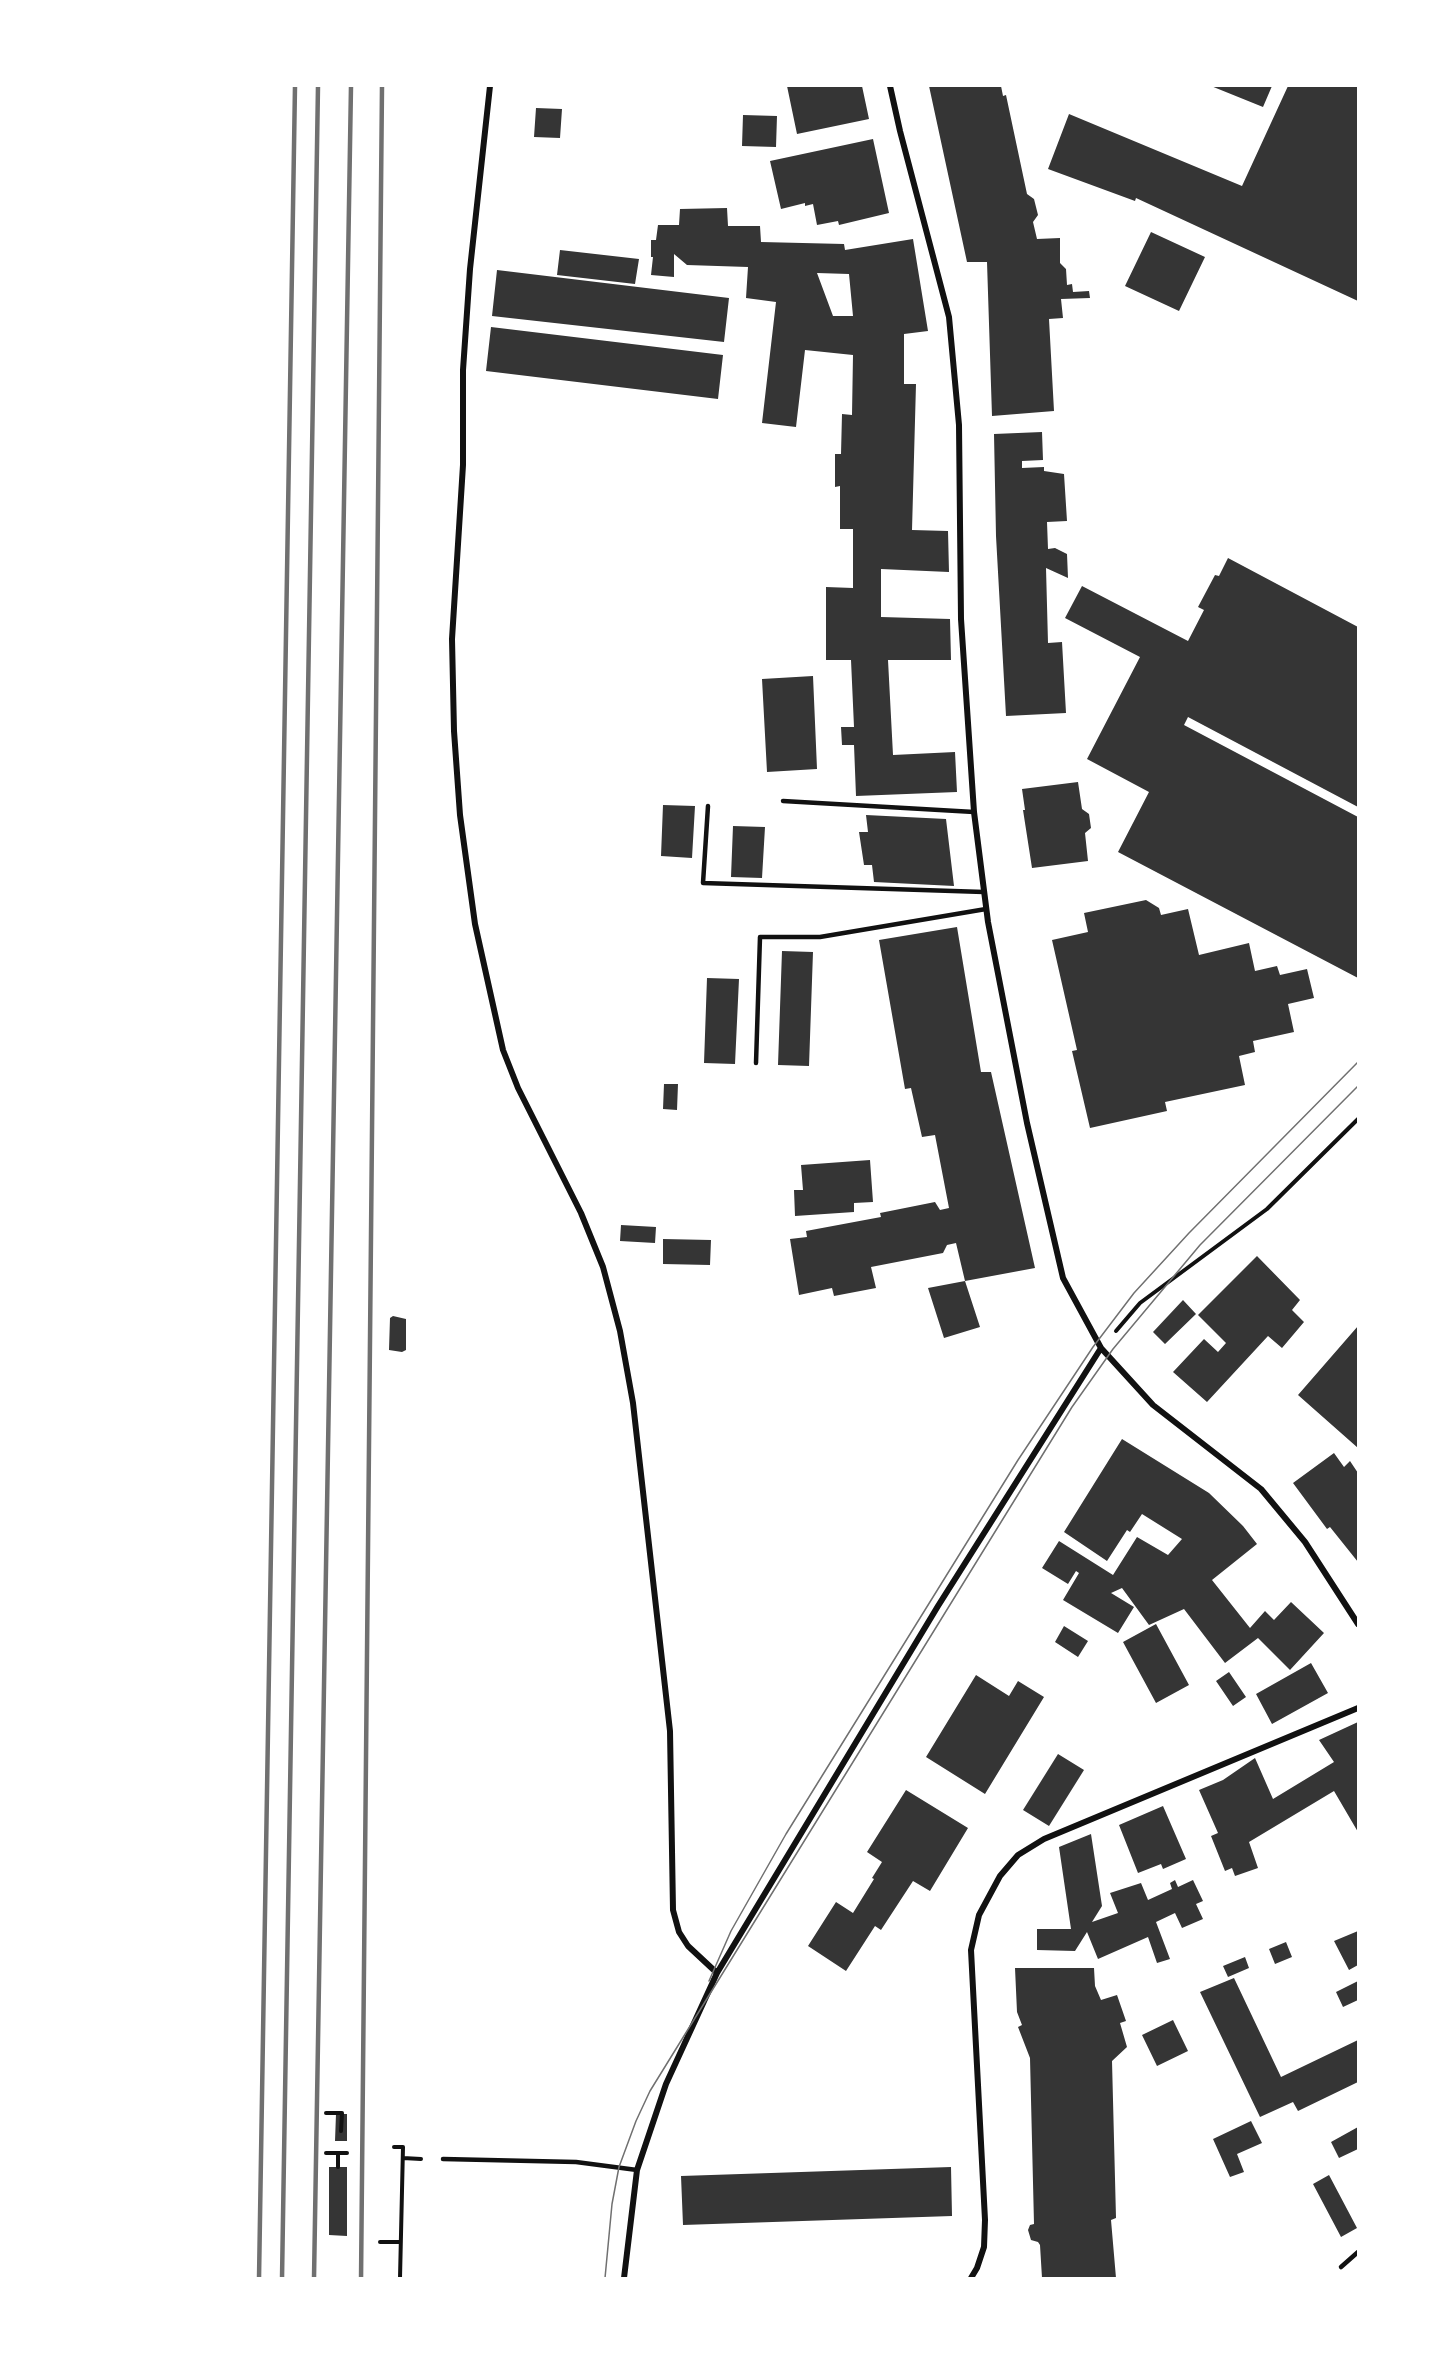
<!DOCTYPE html>
<html>
<head>
<meta charset="utf-8">
<style>
	body { margin:0 }
	#map { position:relative; width:1444px; height:2364px; overflow:hidden; background:#fff; font-family:Rubik,sans-serif }
	canvas { display:block }
	.frame { position:absolute; inset:0; border:87px solid #fff; pointer-events:none }
</style>
</head>
<body>
<div id="map">
<canvas width="1444" height="2364"></canvas>
<div class="frame"></div>
</div>
<script>
const c = document.querySelector('canvas').getContext('2d');
c.lineJoin = 'round';
function fillPath(path, color) {
  c.fillStyle = color;
  c.fill(path, 'evenodd');
}
function toPath(rows) {
  const path = new Path2D();
  for (const r of rows) {
    path.moveTo(r[0], r[1]);
    for (let i = 2; i < r.length; i += 2) path.lineTo(r[i], r[i + 1]);
  }
  return path;
}
function trace(path, color, width, dash) {
  c.strokeStyle = color;
  c.lineWidth = width;
  c.lineCap = dash ? 'butt' : 'round';
  c.setLineDash(dash || []);
  c.stroke(path);
}
fillPath(toPath([
	[787,86,862,86,869,119,797,134],
	[929,86,1001,86,1003,96,1006,95,1027,194,1034,199,1038,215,1033,222,1037,239,1060,238,1060,263,1066,269,1067,285,1072,284,1073,292,1089,291,1090,298,1061,299,1063,318,1049,319,1054,411,992,416,987,262,967,262],
	[1211,86,1272,86,1263,107],
	[1288,86,1358,86,1358,301,1136,198,1135,201,1048,169,1069,114,1242,186],
	[536,108,562,109,560,138,534,137],
	[743,115,777,116,776,147,742,146],
	[873,139,889,213,839,225,838,221,817,225,813,204,805,206,805,203,781,209,770,161],
	[727,208,728,226,760,226,761,242,844,244,845,250,913,239,928,331,904,334,904,384,916,384,912,530,948,531,949,572,881,569,881,617,950,619,951,660,888,660,893,755,955,752,957,792,856,796,854,745,842,745,841,727,854,727,851,660,826,660,826,587,853,588,853,529,840,529,840,486,835,487,835,454,841,454,842,414,852,415,853,355,805,350,796,427,762,423,776,302,746,298,748,267,687,265,674,254,674,277,651,275,653,257,651,257,651,240,656,240,658,225,679,225,680,209],
	[817,273,849,274,853,316,833,316],
	[1151,232,1205,257,1179,311,1125,286],
	[560,250,639,259,635,284,557,275],
	[497,270,729,298,724,342,492,316],
	[491,327,723,355,718,399,486,371],
	[1042,432,1043,460,1022,461,1022,468,1044,467,1044,471,1064,474,1067,521,1047,522,1048,549,1055,548,1067,554,1068,578,1046,568,1048,643,1062,642,1066,713,1006,716,996,536,994,434],
	[1228,558,1358,627,1358,807,1188,717,1184,725,1358,817,1358,978,1118,852,1149,792,1087,759,1140,657,1065,618,1082,586,1188,641,1204,610,1198,607,1215,575,1219,576],
	[813,676,817,769,767,772,762,679],
	[1078,782,1082,809,1089,814,1091,828,1085,833,1088,861,1032,868,1023,810,1025,810,1022,789],
	[663,805,695,806,692,858,661,856],
	[866,815,946,819,954,886,874,882,872,865,864,865,859,832,868,832],
	[733,826,765,827,762,878,731,877],
	[1146,900,1159,908,1161,915,1188,909,1199,955,1249,943,1255,971,1277,966,1280,975,1307,969,1314,998,1288,1004,1294,1032,1253,1041,1255,1052,1239,1056,1245,1085,1165,1102,1167,1111,1090,1128,1072,1051,1077,1050,1052,940,1088,932,1084,913],
	[957,927,981,1072,991,1072,1035,1268,965,1281,980,1327,944,1338,928,1288,965,1281,956,1243,947,1245,943,1253,871,1267,876,1288,834,1296,832,1288,799,1295,790,1239,807,1237,806,1231,881,1217,880,1213,935,1202,940,1210,949,1208,935,1135,922,1137,911,1088,905,1089,879,940],
	[782,951,813,952,809,1066,778,1065],
	[707,978,739,979,735,1064,704,1063],
	[664,1084,678,1084,677,1110,663,1109],
	[870,1160,873,1202,854,1203,854,1212,795,1216,794,1190,803,1190,801,1165],
	[621,1225,656,1227,655,1243,620,1241],
	[663,1239,711,1240,710,1265,663,1264],
	[1257,1256,1300,1300,1292,1310,1304,1322,1282,1348,1268,1336,1207,1402,1173,1372,1204,1339,1218,1352,1226,1343,1198,1315],
	[1183,1300,1196,1314,1165,1344,1153,1332],
	[393,1316,406,1319,406,1350,402,1352,389,1350,390,1318],
	[1358,1326,1358,1448,1298,1395],
	[1122,1439,1209,1493,1243,1526,1257,1544,1212,1580,1250,1628,1265,1611,1274,1620,1291,1602,1324,1633,1290,1670,1258,1638,1225,1663,1184,1609,1149,1625,1122,1588,1111,1593,1134,1607,1118,1633,1063,1600,1079,1573,1076,1571,1068,1584,1042,1568,1059,1541,1113,1575,1137,1537,1168,1555,1182,1539,1142,1514,1130,1532,1127,1530,1107,1561,1064,1532],
	[1334,1453,1344,1467,1350,1461,1358,1473,1358,1562,1330,1527,1327,1529,1293,1483],
	[1156,1624,1189,1685,1156,1703,1123,1642],
	[1064,1626,1088,1641,1078,1657,1055,1642],
	[1311,1663,1328,1693,1272,1724,1256,1694],
	[1229,1672,1246,1697,1233,1706,1216,1681],
	[976,1675,1009,1696,1018,1681,1044,1697,985,1794,926,1757],
	[1358,1722,1358,1832,1334,1791,1249,1842,1258,1868,1235,1876,1232,1868,1225,1871,1211,1836,1218,1833,1199,1790,1223,1780,1255,1758,1273,1799,1334,1762,1319,1740],
	[1058,1754,1084,1770,1049,1826,1023,1810],
	[906,1790,968,1828,930,1891,913,1881,881,1930,875,1926,846,1971,808,1946,836,1902,853,1913,874,1879,872,1878,882,1862,867,1852],
	[1163,1806,1186,1859,1163,1869,1161,1864,1138,1873,1119,1825],
	[1091,1834,1102,1906,1092,1922,1118,1913,1110,1893,1141,1883,1148,1900,1172,1889,1170,1883,1175,1880,1178,1887,1193,1880,1203,1901,1196,1904,1203,1919,1182,1928,1175,1913,1156,1922,1170,1959,1157,1963,1148,1937,1098,1959,1087,1932,1075,1951,1037,1950,1037,1929,1071,1929,1059,1847],
	[1358,1931,1358,1965,1349,1970,1334,1941],
	[1286,1942,1292,1957,1275,1964,1269,1949],
	[1245,1957,1249,1968,1228,1977,1223,1966],
	[1015,1968,1094,1968,1095,1986,1101,2000,1117,1995,1126,2021,1120,2023,1127,2047,1112,2061,1116,2218,1111,2220,1116,2278,1042,2278,1040,2245,1038,2242,1031,2240,1028,2230,1030,2225,1034,2224,1030,2058,1018,2027,1022,2025,1017,2012],
	[1234,1978,1281,2077,1358,2040,1358,2082,1298,2111,1293,2102,1260,2117,1200,1992],
	[1358,1981,1358,2000,1343,2007,1336,1992],
	[1173,2020,1188,2051,1157,2066,1142,2035],
	[336,2114,347,2114,347,2141,335,2141],
	[1251,2121,1262,2143,1237,2154,1244,2172,1230,2177,1213,2139],
	[1358,2127,1358,2149,1339,2158,1331,2142],
	[329,2167,347,2167,347,2236,329,2235],
	[951,2167,952,2216,683,2225,681,2176],
	[1329,2175,1357,2228,1341,2237,1313,2184]
]), '#353535');
trace(toPath([
	[1116,1331,1140,1303,1267,1209,1358,1119],
	[326,2113,342,2113,341,2131],
	[394,2147,403,2147,400,2278],
	[326,2153,347,2153],
	[338,2153,338,2167],
	[403,2158,421,2159],
	[380,2242,400,2242]
]), '#111', 4);
trace(toPath([
	[783,801,974,812],
	[708,806,703,883,984,892],
	[756,1063,760,937,820,937,986,909],
	[443,2159,576,2162,637,2170],
	[1341,2267,1358,2252]
]), '#111', 4.5);
trace(toPath([
	[490,86,470,269,463,370,463,465,452,639,454,731,460,815,475,924,503,1050,518,1088,581,1213,603,1267,620,1331,633,1403,670,1731,673,1910,679,1932,688,1946,717,1973],
	[890,86,900,131,949,317,959,425,961,619,974,812,988,922,1027,1123,1063,1278,1101,1348,1153,1405,1261,1489,1305,1542,1358,1624],
	[624,2278,637,2170,666,2084,717,1973,938,1606,1101,1348],
	[971,2278,977,2268,984,2247,985,2220,971,1950,979,1915,1000,1876,1018,1855,1044,1839,1358,1708]
]), '#111', 6);
trace(toPath([
	[709,1981,731,1931,786,1834,1018,1460,1093,1347,1134,1293,1189,1233,1358,1062],
	[605,2278,612,2204,619,2167,636,2121,650,2091,1072,1407,1113,1349,1200,1245,1358,1086]
]), '#707070', 1.5);
trace(toPath([
	[259,2278,295,86],
	[282,2278,318,86],
	[314,2278,351,86],
	[361,2278,382,86]
]), '#707070', 4.5);
</script>
</body>
</html>
